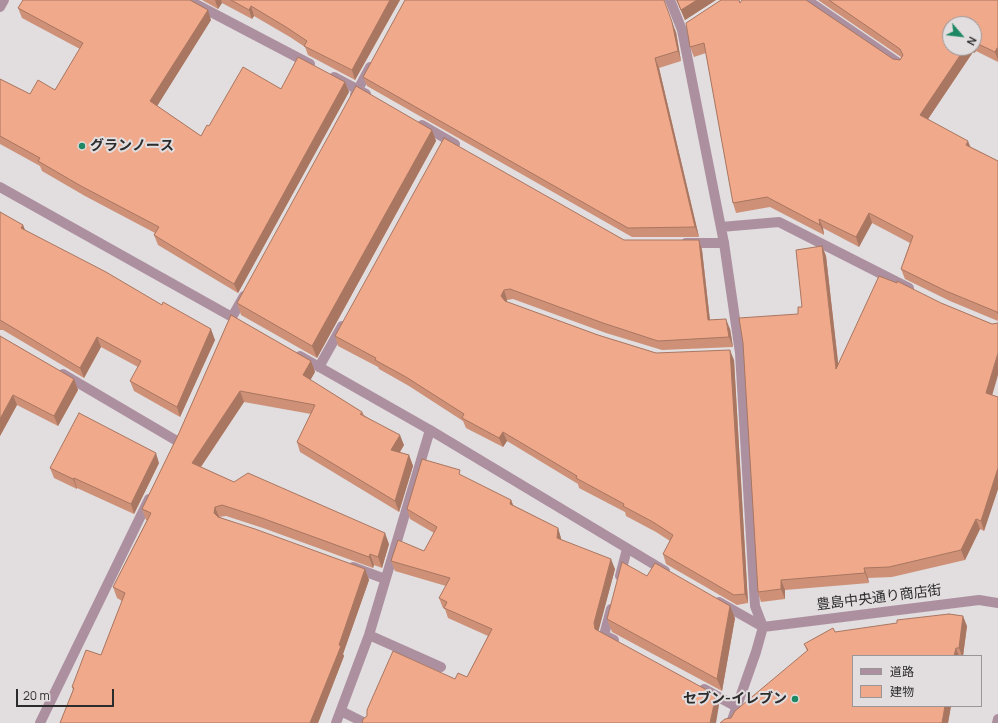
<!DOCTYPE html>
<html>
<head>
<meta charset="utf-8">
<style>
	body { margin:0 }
	#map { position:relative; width:998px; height:723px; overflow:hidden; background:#e2ddde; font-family:Manrope,"Noto Sans JP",sans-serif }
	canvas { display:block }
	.legend { position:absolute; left:852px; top:655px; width:130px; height:52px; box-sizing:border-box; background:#e2ddde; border:1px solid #9a9697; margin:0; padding:5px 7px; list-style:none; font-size:12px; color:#2d2c2c }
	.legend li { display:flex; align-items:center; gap:8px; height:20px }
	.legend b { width:20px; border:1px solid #9a9697 }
	.north { position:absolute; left:942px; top:16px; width:40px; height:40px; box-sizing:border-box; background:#e2ddde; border:1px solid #9a9697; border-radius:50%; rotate:118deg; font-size:11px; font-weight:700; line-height:16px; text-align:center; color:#2d2c2c }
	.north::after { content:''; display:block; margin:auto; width:14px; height:18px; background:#1e8864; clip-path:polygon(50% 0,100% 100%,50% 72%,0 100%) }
	.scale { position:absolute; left:16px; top:689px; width:98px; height:18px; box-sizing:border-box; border:2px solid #2d2c2c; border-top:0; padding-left:5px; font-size:12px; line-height:14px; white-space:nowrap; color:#2d2c2c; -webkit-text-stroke:3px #e2ddde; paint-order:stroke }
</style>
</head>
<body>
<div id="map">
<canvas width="998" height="723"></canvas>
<ul class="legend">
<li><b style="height:5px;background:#ad90a0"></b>道路</li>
<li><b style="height:11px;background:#f0a98b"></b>建物</li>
</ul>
<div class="north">N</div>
<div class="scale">20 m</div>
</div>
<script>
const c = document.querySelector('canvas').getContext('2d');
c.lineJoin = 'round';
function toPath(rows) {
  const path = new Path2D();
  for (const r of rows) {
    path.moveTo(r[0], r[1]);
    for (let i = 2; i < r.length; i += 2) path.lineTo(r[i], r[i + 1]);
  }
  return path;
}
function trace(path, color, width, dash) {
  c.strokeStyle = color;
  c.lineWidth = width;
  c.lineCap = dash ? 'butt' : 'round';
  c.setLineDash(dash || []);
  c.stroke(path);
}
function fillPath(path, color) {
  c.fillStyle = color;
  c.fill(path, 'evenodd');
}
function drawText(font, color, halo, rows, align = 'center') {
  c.font = font + ' Manrope,"Noto Sans JP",sans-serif';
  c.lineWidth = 4;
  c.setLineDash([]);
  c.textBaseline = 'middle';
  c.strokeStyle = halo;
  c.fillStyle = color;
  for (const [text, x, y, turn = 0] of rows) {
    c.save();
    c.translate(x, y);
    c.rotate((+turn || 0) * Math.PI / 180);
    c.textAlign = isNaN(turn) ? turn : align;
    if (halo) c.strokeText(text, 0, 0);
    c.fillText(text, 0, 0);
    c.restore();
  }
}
trace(toPath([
	[188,0,310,64],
	[807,0,900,64],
	[334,77,366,94],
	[355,95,370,67],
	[422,125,455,144],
	[686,243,724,243],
	[232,317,244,296],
	[319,367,342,326],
	[63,374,177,441],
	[353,567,385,579],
	[620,576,627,549],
	[611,609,604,635,614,640],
	[369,635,441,667],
	[704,689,737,707],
	[341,711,365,723],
	[336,723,369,635,430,430]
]), '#ad90a0', 10);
trace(toPath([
	[670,0,682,30,724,243,740,353,755,606,763,627,756,652,731,723],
	[0,7,4,0],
	[721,227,779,222,909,288],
	[300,356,430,430,665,571],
	[719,602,763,627],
	[763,627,979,600,998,603],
	[40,723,149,499]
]), '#ad90a0', 10);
trace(toPath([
	[0,187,232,317],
	[997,723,998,719]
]), '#ad90a0', 10);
fillPath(toPath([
	[202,0,400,0,355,80,308,55,305,47,290,37,254,16,252,19,222,3,218,9],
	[676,0,716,0,685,20],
	[818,0,998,0,998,62,976,51,974,53,973,52,928,119,971,147,998,161,998,321,950,301,905,279,901,269,910,243,872,223,859,247,823,228,824,235,770,207,736,213,733,203,706,53,694,57,690,47,740,3,893,59,900,60,901,57],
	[974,24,974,48,950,48],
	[18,8,211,20,157,106,201,136,209,126,281,89,345,82,349,92,238,293,158,245,154,235,155,233,85,196,42,171,40,166,0,144,0,79,30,94,55,90,80,49,22,18],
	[676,32,681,61,659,68,699,237,632,237,367,86,363,77],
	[432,130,436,141,317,358,241,315,237,303],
	[0,212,23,225,25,230,215,340,180,417,134,391,130,381,138,367,101,347,84,378,3,330,0,330],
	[624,240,699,240,702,250,710,320,730,329,733,347,662,350,606,333,513,299,507,300,506,302,598,335,656,353,734,360,748,603,737,605,666,564,663,554,670,541,656,532,626,516,625,512,579,488,578,484,507,441,503,447,466,428,463,421,409,386,379,369,378,367,338,346,335,336],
	[822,246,826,256,838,364,941,303,992,324,992,395,998,397,998,489,984,531,980,529,965,560,892,577,868,578,869,583,785,590,785,599,761,602,758,592,798,314,802,307],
	[231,315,311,361,315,372,310,380,362,412,364,415,404,445,400,452,409,455,413,466,399,512,300,452,297,442,311,414,244,402,201,467,234,482,389,544,382,568,374,565,373,568,263,528,226,516,219,517,365,569,369,580,343,654,344,656,318,723,60,723,73,690,72,687,101,655,122,601,117,598,113,587,147,520,146,520,142,509,179,433],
	[0,336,74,379,78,390,58,426,17,405,0,436],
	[159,463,134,514,77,488,77,489,54,478,50,468],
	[462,476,511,500,513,505,558,528,561,539,615,569,598,631,719,705,455,679,467,677,488,636,448,618,445,609,443,608,439,598,446,586,395,571,391,561,424,551,434,533,410,519,407,509],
	[647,576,735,618,722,691,612,632,607,619],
	[967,626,963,656,853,656,853,706,951,706,948,723,720,723,731,718,807,651,804,644,835,632]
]), '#ce9178');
fillPath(toPath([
	[215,0,221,0,222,3,218,9],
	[390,0,400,0,355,80,352,70],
	[697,0,716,0,685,20,681,10],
	[251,6,254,16,252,19,249,10],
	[208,10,211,20,154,111,150,101],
	[672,22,676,32,681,61,678,51],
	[974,46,976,51,974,53,973,48,974,48],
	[965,48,971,48,973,52,924,125,920,115],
	[997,48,998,50,998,60,995,52],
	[655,58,659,68,699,237,695,227],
	[345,82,349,92,238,293,234,284],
	[432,130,436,141,317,358,312,346],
	[968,141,972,151,966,145],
	[869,213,872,223,859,247,856,237],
	[819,219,823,228,824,235,820,225],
	[23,225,27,235,21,228],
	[699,240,702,250,711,330,708,320],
	[822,246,826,256,840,379,836,369],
	[504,290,507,300,505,306,501,296],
	[726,319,730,329,733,347,729,337],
	[211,329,215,340,180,417,177,407],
	[97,337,101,347,84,378,80,368],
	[730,350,734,360,748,603,745,594],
	[998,353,998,375,990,403,986,393],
	[311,361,315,372,307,386,303,375],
	[74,379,78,390,58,426,54,416],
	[240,391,244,402,196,474,192,463],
	[13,395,17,405,0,436,0,419],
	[503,432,507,441,503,447,499,438],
	[400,435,404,445,395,460,391,450],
	[156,453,159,463,134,514,131,504],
	[409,455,413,466,399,512,395,501],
	[998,468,998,489,984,531,981,521],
	[74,478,77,488,77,489,73,479],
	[511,500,515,510,510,504],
	[215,507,219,517,218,524,214,513],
	[976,519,980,529,965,560,961,550],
	[558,528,561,538,561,548,557,538],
	[385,533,389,544,382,568,378,557],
	[370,554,374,565,373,568,369,557],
	[611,559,615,569,598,633,595,629,594,623],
	[864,568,868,578,869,583,865,573],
	[365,569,369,580,343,654,344,656,318,723,310,723,339,645],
	[781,580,785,590,785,599,781,589],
	[730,606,735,618,722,691,717,679],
	[963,616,967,626,963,656,962,656,959,648],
	[956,648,959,656,954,656],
	[716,695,719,705,716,723,710,723],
	[945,706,951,706,948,723,942,723]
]), '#a87661');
const building = toPath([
	[23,0,190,0,208,10,150,101,201,136,207,125,209,126,243,67,281,89,298,57,345,82,234,284,154,235,159,227,81,186,38,161,40,158,0,136,0,79,30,94,38,80,55,90,83,43,18,8,23,0],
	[231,0,390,0,352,70,304,46,307,41,286,27,251,6,249,10,231,0],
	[405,0,664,0,672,22,678,51,655,58,695,227,628,228,363,77,405,0],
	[677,0,697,0,681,10,677,0],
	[721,0,739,0,740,3,742,0,806,0,893,59,900,60,903,55,900,49,829,0,998,0,998,48,997,48,995,52,974,42,974,24,950,24,950,48,965,48,920,115,968,141,966,145,998,161,998,314,997,312,946,291,901,269,913,236,869,213,856,237,819,219,820,225,767,197,733,203,704,43,690,47,686,23,721,0],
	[356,86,432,130,312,346,237,303,356,86],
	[444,138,624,240,699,240,708,320,726,319,729,337,658,341,603,323,510,289,504,290,501,296,505,301,598,335,656,353,730,350,745,594,734,595,663,554,673,535,653,522,623,506,624,504,576,478,577,476,503,432,499,438,462,418,464,414,406,377,375,360,376,358,335,336,444,138],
	[0,212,23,225,21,228,106,272,162,305,163,302,211,329,177,407,130,381,141,361,97,337,80,368,0,320,0,212],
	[822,246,836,369,879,276,897,283,897,281,941,303,992,324,998,323,998,353,986,393,998,397,998,468,981,521,976,519,961,550,889,567,864,568,865,573,781,580,781,589,758,592,743,343,739,318,798,314,798,307,802,307,796,250,822,246],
	[231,315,311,361,303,375,362,412,362,414,360,414,400,435,391,450,409,455,395,501,297,442,315,405,240,391,192,463,234,482,248,473,385,533,378,557,370,554,369,557,259,517,222,505,215,507,214,513,218,517,255,529,365,569,339,645,341,646,310,723,60,723,74,688,72,687,86,650,101,655,125,593,113,587,151,513,142,509,179,433,231,315],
	[0,336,74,379,54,416,13,395,0,419,0,336],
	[79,413,156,453,131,504,74,478,73,479,50,468,79,413],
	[422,459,460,470,459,474,511,500,510,504,558,528,557,538,611,559,594,623,595,629,716,695,710,723,362,723,363,719,367,716,367,710,393,651,455,679,458,673,467,677,492,629,444,608,447,602,439,598,450,578,391,561,398,540,424,551,437,527,407,509,422,459],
	[622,562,647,576,655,563,730,606,717,679,607,619,622,562],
	[949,614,963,616,959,648,956,648,954,656,853,656,853,706,945,706,942,723,720,723,725,719,731,718,735,711,808,650,804,644,833,628,835,632,897,623,897,620,949,614]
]);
fillPath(building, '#f0a98b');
trace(building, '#a87661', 1);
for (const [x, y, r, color] of [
	[82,146,4,"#1e8864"],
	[795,699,4,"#1e8864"]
]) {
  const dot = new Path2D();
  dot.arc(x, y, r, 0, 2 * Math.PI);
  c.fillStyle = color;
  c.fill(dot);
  trace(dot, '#e2ddde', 1.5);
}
drawText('bold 14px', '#2d2c2c', '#e2ddde', [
	["グランノース",90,146],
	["セブン-イレブン",787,699,"right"]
], 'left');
drawText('14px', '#2d2c2c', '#e2ddde', [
	["豊島中央通り商店街",879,598,-7]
]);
</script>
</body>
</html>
